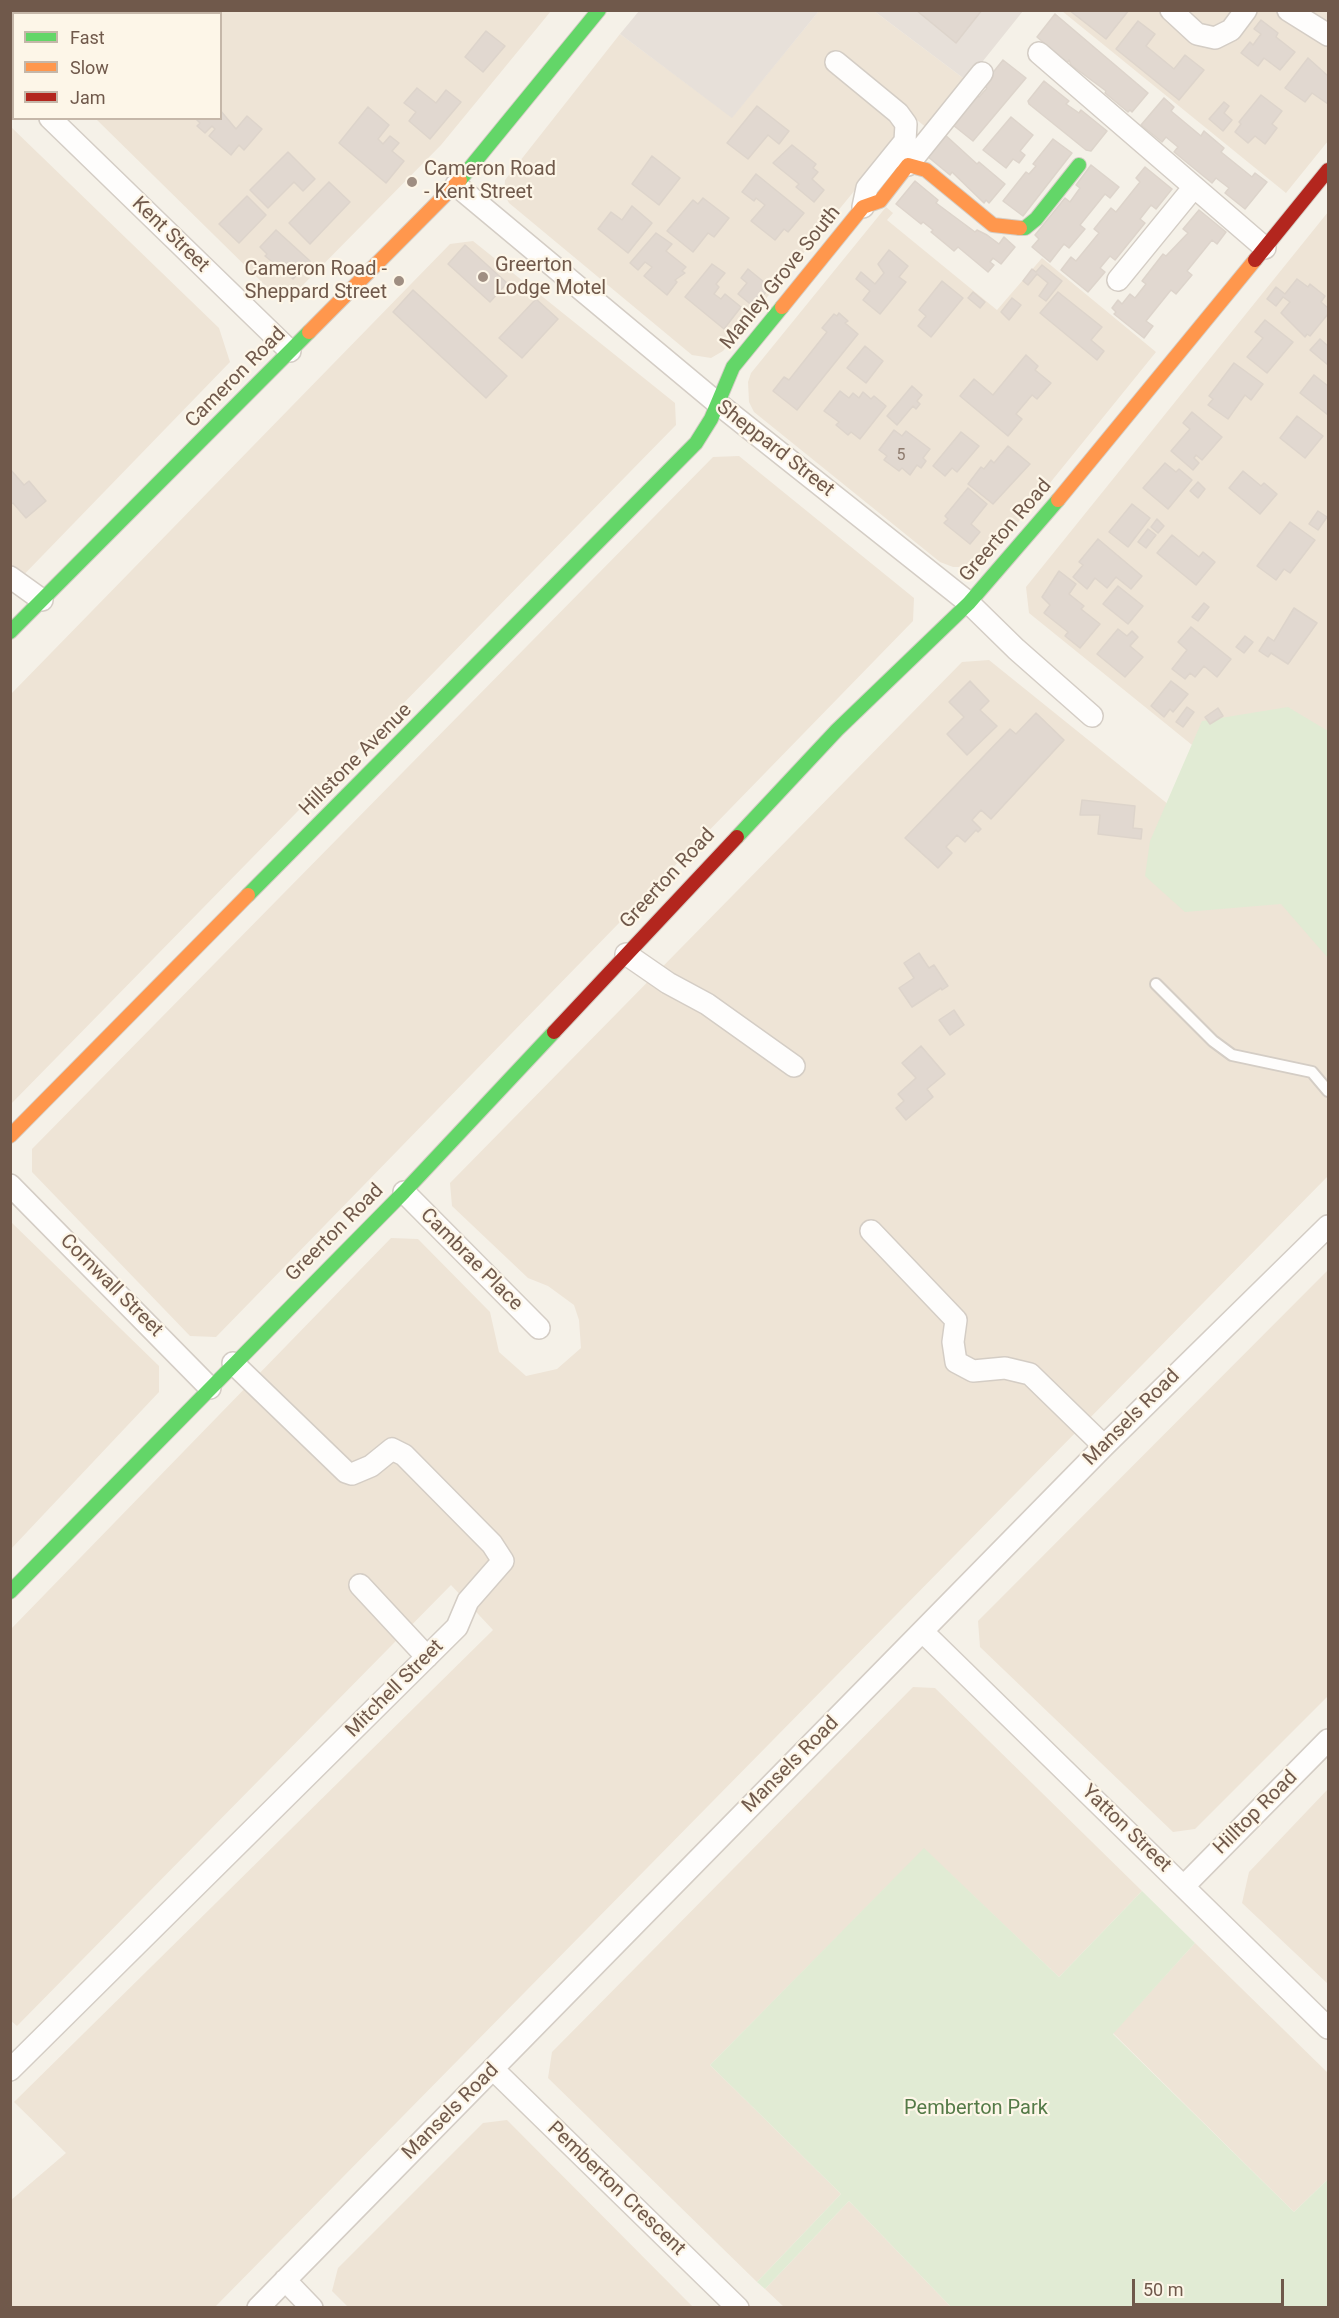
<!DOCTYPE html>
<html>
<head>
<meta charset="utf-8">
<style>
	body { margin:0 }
	#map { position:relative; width:1339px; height:2318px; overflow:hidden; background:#f5f1e8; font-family:Roboto,sans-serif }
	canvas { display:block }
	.frame { position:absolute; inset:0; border:12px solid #70594b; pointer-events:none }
	.legend { position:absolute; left:12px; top:12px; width:210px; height:108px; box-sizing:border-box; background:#fdf6e8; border:2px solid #c5b7a9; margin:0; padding:8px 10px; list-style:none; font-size:18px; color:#70594b }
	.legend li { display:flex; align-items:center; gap:12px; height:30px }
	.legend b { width:30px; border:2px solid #c5b7a9 }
	.scale { position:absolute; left:1132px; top:2279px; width:152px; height:27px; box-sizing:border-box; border:3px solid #70594b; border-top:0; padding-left:8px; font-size:18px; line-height:21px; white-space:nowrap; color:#70594b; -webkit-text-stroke:4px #fdf6e8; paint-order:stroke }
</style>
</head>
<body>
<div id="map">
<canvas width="1339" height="2318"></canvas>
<div class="frame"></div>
<ul class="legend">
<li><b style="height:8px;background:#63d668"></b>Fast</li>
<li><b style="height:8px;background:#ff974d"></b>Slow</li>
<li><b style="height:8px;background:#b3261e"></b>Jam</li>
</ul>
<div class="scale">50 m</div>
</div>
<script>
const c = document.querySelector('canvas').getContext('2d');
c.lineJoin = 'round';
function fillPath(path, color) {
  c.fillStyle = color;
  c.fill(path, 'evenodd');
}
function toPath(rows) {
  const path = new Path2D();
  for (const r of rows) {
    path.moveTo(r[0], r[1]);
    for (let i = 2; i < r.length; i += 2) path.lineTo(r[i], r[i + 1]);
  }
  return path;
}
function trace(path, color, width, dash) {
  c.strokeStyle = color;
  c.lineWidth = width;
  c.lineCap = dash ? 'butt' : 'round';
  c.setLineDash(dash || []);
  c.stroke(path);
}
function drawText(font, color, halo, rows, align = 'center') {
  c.font = font + ' Roboto,sans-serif';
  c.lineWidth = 4.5;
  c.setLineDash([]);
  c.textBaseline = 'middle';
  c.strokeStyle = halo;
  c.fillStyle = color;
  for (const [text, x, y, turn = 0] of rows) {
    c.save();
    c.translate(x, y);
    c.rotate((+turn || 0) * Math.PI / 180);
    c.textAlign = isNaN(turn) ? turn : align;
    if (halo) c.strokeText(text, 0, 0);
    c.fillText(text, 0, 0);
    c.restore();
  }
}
fillPath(toPath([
	[10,11,551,11,441,145,298,290,274,294,96,119,220,118,220,14,14,14,13,38,11,35],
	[819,11,874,11,967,81,928,129,840,57,895,119,896,140,723,351,711,358,692,355,509,203,504,194,505,180,620,34,732,117],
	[1062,11,1328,11,1328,141,1286,193],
	[10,126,219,328,230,362,11,588],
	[886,207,893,213,887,220,997,310,1042,258,1156,352,990,557,969,567,953,567,940,562,754,412,749,402,748,382,751,373],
	[1328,212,1328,855,1029,613,1026,587],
	[473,241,675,403,676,425,11,1104,11,694,450,244],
	[739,456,914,598,913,621,216,1337,190,1336,32,1172,32,1149,713,457],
	[989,660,1328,933,1328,1176,215,2307,11,2307,10,2201,66,2153,14,2102,493,1630,451,1585,17,2026,10,2020,11,1629,391,1238,418,1239,490,1312,499,1352,526,1376,557,1369,581,1348,579,1320,574,1305,548,1286,528,1278,452,1206,450,1183,962,662],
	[10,1221,159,1366,159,1392,11,1549],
	[1328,1270,1328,1696,1195,1829,1173,1832,980,1647,978,1621],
	[913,1687,935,1688,1142,1891,1059,1977,924,1849,710,2065,841,2194,757,2282,548,2078,552,2052],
	[1328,1789,1328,1984,1242,1903,1249,1872],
	[1195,1943,1328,2073,1328,2179,1294,2212,1113,2033],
	[507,2120,693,2307,349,2308,332,2291,338,2268,483,2123],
	[849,2201,951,2307,784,2307,765,2289]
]), '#eee4d6');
fillPath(toPath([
	[639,11,639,10,819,11,732,118,620,34],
	[874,11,1023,11,967,81]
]), '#e7e0d9');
fillPath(toPath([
	[1288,707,1328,731,1328,958,1281,904,1185,912,1145,876,1150,841,1202,721],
	[924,1848,1059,1977,1142,1891,1195,1943,1113,2034,1294,2212,1328,2179,1328,2307,951,2307,849,2201,765,2289,757,2282,841,2194,710,2065]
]), '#e1ebd4');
const building = toPath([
	[916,10,982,10,956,43,916,10],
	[1069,10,1129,10,1106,39,1069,10],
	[1055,14,1148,93,1132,112,1130,110,1128,112,1105,93,1106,91,1071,65,1069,60,1067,63,1037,37,1055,14],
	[1261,20,1278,33,1276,37,1295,52,1280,70,1264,58,1258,66,1241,53,1250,42,1253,45,1261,34,1254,29,1261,20],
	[1138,21,1155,34,1146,46,1174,69,1185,55,1204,70,1179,100,1116,49,1138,21],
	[486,31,505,46,483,72,465,57,486,31],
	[1308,58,1328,76,1328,104,1312,93,1305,102,1285,88,1308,58],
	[1003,60,1026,78,973,141,953,125,976,95,979,97,987,88,983,85,1003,60],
	[1044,81,1069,101,1066,104,1079,113,1081,110,1107,131,1091,151,1086,150,1029,104,1028,101,1044,81],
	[417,88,436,103,446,90,461,102,430,139,409,121,416,112,404,103,417,88],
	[1261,95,1282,111,1272,124,1277,128,1265,144,1255,136,1248,143,1235,132,1241,124,1239,122,1261,95],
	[1164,98,1174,107,1171,111,1201,136,1204,131,1224,148,1221,152,1252,177,1255,173,1267,182,1245,209,1225,193,1229,188,1216,178,1212,183,1174,152,1178,147,1166,137,1162,142,1141,125,1164,98],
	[1224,102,1229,106,1224,113,1232,120,1223,131,1209,119,1224,102],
	[757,106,789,131,779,144,768,135,748,159,727,143,757,106],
	[368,107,389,125,378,139,383,144,390,136,399,143,392,151,404,161,386,183,339,143,368,107],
	[220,110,236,129,247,116,262,129,244,150,239,145,231,155,209,136,215,129,212,126,205,133,197,126,200,123,195,118,220,118,220,110],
	[1011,117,1033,135,1020,151,1025,155,1019,163,1013,159,1006,168,983,150,1011,117],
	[943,133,977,164,979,162,1005,184,989,203,986,200,984,203,952,172,950,175,927,156,943,133],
	[1053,139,1072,153,1023,216,1003,201,1026,172,1029,174,1036,166,1033,164,1053,139],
	[792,145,816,164,813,168,818,172,812,179,824,190,814,202,796,187,799,184,773,163,792,145],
	[288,152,315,179,303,191,294,182,268,208,250,190,288,152],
	[652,156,680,178,659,205,632,184,652,156],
	[1091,165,1119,187,1110,198,1105,194,1080,225,1085,229,1069,248,1064,244,1050,262,1032,247,1039,239,1035,235,1065,198,1070,202,1080,188,1076,185,1091,165],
	[1145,167,1172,189,1156,209,1151,205,1140,219,1145,223,1115,260,1110,256,1100,268,1105,272,1088,292,1061,270,1071,257,1076,261,1099,233,1094,229,1111,208,1116,212,1140,182,1136,178,1145,167],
	[756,174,804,213,788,232,784,229,775,240,751,221,765,205,756,198,754,201,742,192,756,174],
	[915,181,938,200,936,203,975,232,977,230,987,235,999,244,1004,237,1015,247,1001,264,993,258,990,262,994,265,988,272,958,247,954,251,931,232,933,230,923,222,921,224,896,204,915,181],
	[329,182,350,202,310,244,289,223,329,182],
	[247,196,266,215,239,243,219,224,247,196],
	[703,198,729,218,714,237,708,233,693,252,667,231,693,200,698,204,703,198],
	[632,206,652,223,628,253,598,229,611,212,622,220,632,206],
	[1199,210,1226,232,1217,244,1212,240,1187,271,1192,275,1176,294,1171,290,1146,321,1153,326,1144,338,1114,314,1116,312,1112,308,1118,300,1122,304,1130,294,1135,298,1146,284,1142,281,1163,254,1166,256,1188,233,1183,229,1199,210],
	[276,230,310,261,293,279,265,256,267,254,260,247,276,230],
	[656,233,672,244,666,251,686,267,682,271,685,273,675,280,677,282,667,295,644,276,652,267,645,262,638,270,630,263,656,233],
	[465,245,507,283,490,302,448,264,465,245],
	[889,250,908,266,899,277,906,282,880,314,863,300,870,291,856,279,861,272,875,284,884,273,878,264,889,250],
	[712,264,725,273,716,284,719,287,714,294,721,299,725,294,741,307,724,329,685,297,712,264],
	[1042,265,1062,281,1046,301,1039,296,1048,283,1037,274,1028,285,1023,281,1032,269,1036,272,1042,265],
	[748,269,770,287,754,307,738,294,747,283,741,278,748,269],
	[1297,279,1308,287,1310,284,1325,296,1321,302,1328,308,1328,314,1310,336,1307,334,1305,337,1281,313,1290,302,1283,297,1276,306,1267,299,1276,287,1285,294,1297,279],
	[942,281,963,298,931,337,918,326,926,316,919,310,942,281],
	[413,290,507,376,486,398,393,312,413,290],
	[973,292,985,302,980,308,968,298,973,292],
	[1058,292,1102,327,1091,340,1104,351,1097,360,1040,313,1058,292],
	[1012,298,1021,305,1009,320,1001,312,1012,298],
	[536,299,558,319,522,358,499,338,536,299],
	[839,313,848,321,845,323,858,334,797,410,773,391,784,377,789,380,827,332,822,328,834,314,837,316,839,313],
	[1265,320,1293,342,1267,373,1247,357,1263,338,1255,332,1265,320],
	[1320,339,1328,346,1328,365,1310,350,1320,339],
	[865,346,883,361,866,383,847,368,865,346],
	[1026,355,1038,366,1035,370,1051,383,1037,399,1032,395,1016,414,1022,419,1008,436,960,396,974,379,993,395,1026,355],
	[1234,363,1263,384,1251,400,1245,395,1228,419,1208,405,1213,399,1209,396,1234,363],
	[1314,375,1328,386,1328,415,1300,393,1314,375],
	[912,386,922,395,917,401,920,404,916,409,913,406,897,425,887,416,912,386],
	[840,391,849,398,853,393,859,398,863,392,871,399,874,396,886,406,860,439,851,432,848,435,836,425,839,422,824,411,840,391],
	[1192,412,1222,437,1202,460,1196,455,1194,458,1199,463,1193,470,1171,451,1190,429,1183,423,1192,412],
	[1297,416,1323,436,1305,458,1280,438,1297,416],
	[894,430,902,436,906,431,930,449,923,458,926,461,921,468,917,465,910,475,902,468,899,471,884,460,887,456,879,450,894,430],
	[961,432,979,446,957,472,952,468,945,476,933,466,961,432],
	[1008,446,1030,464,993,504,968,484,981,467,984,469,991,460,994,463,1008,446],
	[1165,463,1176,472,1179,469,1192,480,1168,509,1143,488,1165,463],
	[10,469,24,485,29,481,46,501,26,518,13,503,10,505,10,469],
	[1243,471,1261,486,1264,483,1277,494,1260,514,1229,488,1243,471],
	[1198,482,1205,489,1198,498,1190,491,1198,482],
	[968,488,987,504,971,524,980,532,970,544,944,523,948,519,945,516,968,488],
	[1132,504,1150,518,1128,547,1109,532,1132,504],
	[1318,511,1327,517,1318,530,1309,524,1318,511],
	[1157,519,1164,526,1158,533,1151,527,1157,519],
	[1290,522,1315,540,1290,573,1284,569,1276,580,1257,566,1290,522],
	[1148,529,1156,535,1146,548,1138,542,1148,529],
	[1172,535,1199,557,1203,552,1215,562,1196,585,1157,553,1172,535],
	[1098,539,1142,576,1131,589,1116,577,1107,588,1095,578,1087,589,1073,577,1083,565,1079,562,1098,539],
	[1059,571,1076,584,1069,594,1084,606,1081,609,1100,624,1080,648,1065,636,1068,632,1044,613,1050,605,1042,597,1059,571],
	[1118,586,1143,606,1128,624,1103,604,1118,586],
	[1204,603,1209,607,1198,621,1192,617,1204,603],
	[1294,608,1317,623,1288,664,1271,653,1268,657,1259,651,1268,637,1274,641,1294,608],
	[1191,627,1231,659,1217,677,1204,666,1195,677,1190,673,1185,679,1172,669,1187,650,1178,642,1191,627],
	[1118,629,1127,636,1132,631,1138,637,1130,646,1143,657,1125,677,1097,654,1118,629],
	[1245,636,1253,642,1244,653,1236,647,1245,636],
	[970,681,989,701,980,710,997,726,967,755,947,734,964,717,949,702,970,681],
	[1171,681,1188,694,1173,712,1170,709,1164,717,1151,706,1171,681],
	[1187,707,1194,712,1183,727,1176,722,1187,707],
	[1218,708,1223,716,1210,724,1205,717,1218,708],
	[1036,713,1064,740,991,819,981,810,972,820,981,829,978,832,976,830,965,842,957,835,946,847,952,853,938,868,905,838,1010,729,1016,734,1036,713],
	[1082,800,1135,806,1133,828,1142,829,1141,839,1098,834,1100,815,1080,815,1082,800],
	[919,953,929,968,934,965,948,986,942,990,941,988,912,1007,899,988,914,978,904,963,919,953],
	[954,1010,964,1025,950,1035,939,1020,954,1010],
	[921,1046,945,1074,927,1089,933,1097,906,1120,896,1108,904,1101,898,1094,916,1078,902,1063,921,1046]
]);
fillPath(building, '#e1d8d0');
trace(building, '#ddd4cb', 1.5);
const lane = toPath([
	[1156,984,1213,1041,1232,1055,1312,1072,1328,1091]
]);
const street = toPath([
	[1171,10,1197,34,1215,38,1231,30,1246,10],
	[1288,10,1328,35],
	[1039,53,1265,248],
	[836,62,898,113,906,124,905,141,867,188,863,207],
	[10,80,14,83],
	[50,118,290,351],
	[908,165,982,73],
	[456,185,716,402,969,603,1016,649,1092,716],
	[1118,280,1194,187],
	[10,577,42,600],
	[626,954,668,983,707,1004,794,1066],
	[10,1185,210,1388],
	[404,1192,539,1328],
	[871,1231,956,1320,953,1342,956,1362,973,1371,1005,1368,1030,1374,1104,1446],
	[360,1585,427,1657],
	[923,1632,1328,2028],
	[1184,1886,1328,1740],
	[10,2070,457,1627,468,1601,503,1561,492,1544,404,1455,392,1449,371,1466,352,1474,346,1472,233,1363],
	[494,2070,738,2308],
	[285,2280,312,2308],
	[258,2308,1104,1446,1328,1226]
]);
const fast = toPath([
	[460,180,599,10],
	[1020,228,1025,228,1036,219,1079,165],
	[10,632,309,332],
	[737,837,837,730,969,603,1058,500],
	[248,895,696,443,711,419,733,367,782,307],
	[10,1592,404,1192,554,1032]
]);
const slow = toPath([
	[782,307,863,207,880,201,908,165,926,170,993,225,1020,228],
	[309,332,460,180],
	[1058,500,1255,260],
	[10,1136,248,895]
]);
const jam = toPath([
	[1255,260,1328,170],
	[554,1032,737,837]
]);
trace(lane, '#d4cdc5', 14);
trace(street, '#d4cdc5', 24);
trace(fast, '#d4cdc5', 16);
trace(slow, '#d4cdc5', 16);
trace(jam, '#d4cdc5', 16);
trace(lane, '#fefdfc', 10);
trace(street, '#fefdfc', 21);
trace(fast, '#63d668', 14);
trace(slow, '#ff974d', 14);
trace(jam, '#b3261e', 14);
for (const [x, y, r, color] of [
	[412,182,6,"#9f8e82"],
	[483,277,6,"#9f8e82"],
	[399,281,6,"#9f8e82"]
]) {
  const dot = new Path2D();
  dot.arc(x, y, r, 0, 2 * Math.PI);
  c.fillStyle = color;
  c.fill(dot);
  trace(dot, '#fdf6e8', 2);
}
drawText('16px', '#8e7b6e', null, [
	["5",901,456]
]);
drawText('20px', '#70594b', '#fdf6e8', [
	["Cameron Road",424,170],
	["- Kent Street",424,193],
	["Greerton",495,266],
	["Lodge Motel",495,289],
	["Cameron Road -",387,270,"right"],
	["Sheppard Street",387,293,"right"]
], 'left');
drawText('20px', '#70594b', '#fdf6e8', [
	["Kent Street",170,235,44],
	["Manley Grove South",781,278,-51],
	["Cameron Road",236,378,-45],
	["Sheppard Street",775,449,38],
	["Greerton Road",1006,531,-49],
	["Hillstone Avenue",356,760,-45],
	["Greerton Road",668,879,-47],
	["Greerton Road",335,1233,-45],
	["Cambrae Place",471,1260,45],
	["Cornwall Street",111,1286,45],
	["Mansels Road",1132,1418,-45],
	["Mitchell Street",395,1689,-45],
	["Mansels Road",791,1765,-45],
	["Hilltop Road",1256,1813,-45],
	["Yatton Street",1126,1829,44],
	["Mansels Road",451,2112,-45],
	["Pemberton Crescent",616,2189,44]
]);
drawText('20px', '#547a47', '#fdf6e8', [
	["Pemberton Park",976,2109]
]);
</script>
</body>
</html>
